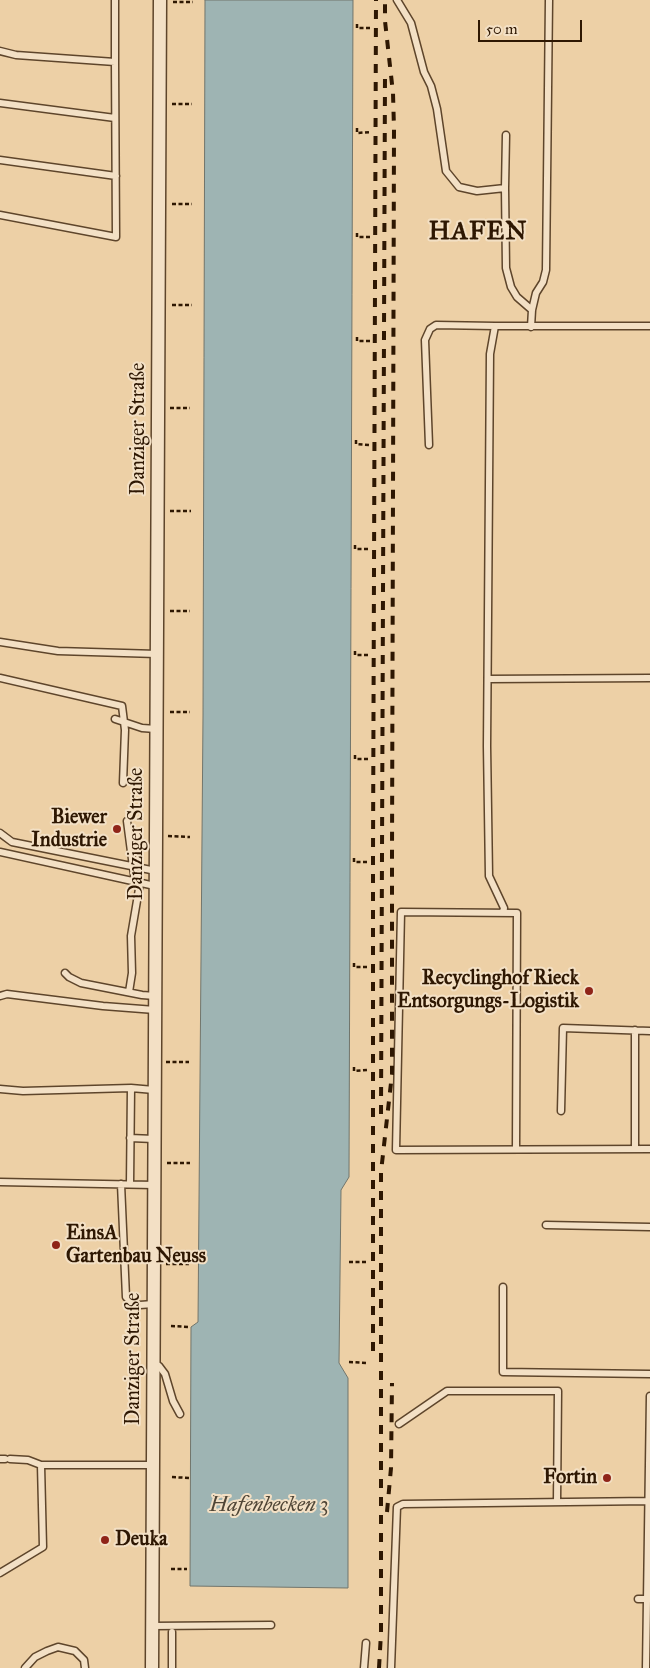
<!DOCTYPE html>
<html>
<head>
<meta charset="utf-8">
<style>
	body { margin:0 }
	#map { position:relative; width:650px; height:1668px; overflow:hidden; background:#edd0a6; font-family:"IM FELL Great Primer",serif }
	canvas { display:block }
	.scale { position:absolute; left:478px; top:20px; width:104px; height:22px; box-sizing:border-box; border:2px solid #2e1702; border-top:0; padding-left:6px; font-size:15px; line-height:18px; white-space:nowrap; color:#2e1702; -webkit-text-stroke:4px #f3e0c5; paint-order:stroke }
</style>
</head>
<body>
<div id="map">
<canvas width="650" height="1668"></canvas>
<div class="scale">50 m</div>
</div>
<script>
const c = document.querySelector('canvas').getContext('2d');
c.lineJoin = 'round';
function fillPath(path, color) {
  c.fillStyle = color;
  c.fill(path, 'evenodd');
}
function toPath(rows) {
  const path = new Path2D();
  for (const r of rows) {
    path.moveTo(r[0], r[1]);
    for (let i = 2; i < r.length; i += 2) path.lineTo(r[i], r[i + 1]);
  }
  return path;
}
function trace(path, color, width, dash) {
  c.strokeStyle = color;
  c.lineWidth = width;
  c.lineCap = dash ? 'butt' : 'round';
  c.setLineDash(dash || []);
  c.stroke(path);
}
function drawText(font, color, halo, rows, align = 'center') {
  c.font = font + ' "IM FELL Great Primer",serif';
  c.lineWidth = 4;
  c.setLineDash([]);
  c.textBaseline = 'middle';
  c.strokeStyle = halo;
  c.fillStyle = color;
  for (const [text, x, y, turn = 0] of rows) {
    c.save();
    c.translate(x, y);
    c.rotate((+turn || 0) * Math.PI / 180);
    c.textAlign = isNaN(turn) ? turn : align;
    if (halo) c.strokeText(text, 0, 0);
    c.fillText(text, 0, 0);
    c.restore();
  }
}
const water = toPath([
	[205,0,353,0,349,1177,341,1190,339,1363,348,1378,348,1588,190,1586,191,1327,198,1322,203,716,205,0]
]);
fillPath(water, '#9eb4b3');
trace(water, '#71756c', 1);
const service = toPath([
	[397,0,411,23,424,72,431,86,437,109,446,171,459,187,477,191,505,188,506,268,511,287,517,297,532,310],
	[0,51,16,55,115,62,116,237,0,215],
	[115,62,115,0],
	[0,103,115,118],
	[0,160,116,176],
	[505,188,506,135],
	[531,327,532,310,536,293,543,282,546,270,549,0],
	[429,445,425,340,430,329,436,325,495,326],
	[0,642,58,651,157,654],
	[0,678,122,706,125,730,123,783],
	[488,679,650,678],
	[115,719,142,728,156,729],
	[127,821,135,882],
	[0,833,12,842,156,871],
	[0,852,155,886],
	[503,912,504,908,489,876,487,746,490,354,495,326,650,326],
	[65,973,69,977,81,983,142,995,155,996],
	[129,992,132,973,131,936,140,883],
	[0,996,7,994,103,1006,155,1010],
	[0,1089,23,1091,131,1088,154,1090],
	[561,1111,563,1028,650,1031],
	[130,1138,154,1139],
	[516,1149,517,913,401,912,396,1150,650,1149],
	[635,1149,635,1030],
	[0,1182,154,1185],
	[121,1184,126,1297,132,1303,140,1305,153,1304],
	[130,1184,131,1088],
	[546,1225,650,1227],
	[503,1287,503,1372,650,1374],
	[154,1363,159,1366,165,1374,173,1401,180,1414],
	[399,1424,447,1391,558,1391,557,1502],
	[0,1459,5,1459],
	[41,1465,153,1465],
	[0,1573,43,1547,41,1465,28,1460,10,1459],
	[638,1599,650,1599],
	[152,1626,271,1625],
	[25,1668,35,1657,47,1651,58,1647,75,1651,84,1660,85,1668],
	[172,1668,172,1632],
	[364,1668,366,1643],
	[391,1668,397,1507,403,1504,650,1501],
	[646,1668,650,1396]
]);
const minor = toPath([
	[152,1668,160,0]
]);
trace(service, '#5e452b', 9);
trace(minor, '#5e452b', 15);
trace(toPath([
	[173,2,193,2],
	[357,24,357,28,371,28],
	[172,104,192,104],
	[357,128,357,133,371,132],
	[172,204,192,204],
	[357,233,357,237,371,237],
	[172,305,192,305],
	[357,337,357,341,370,341],
	[170,408,190,408],
	[356,440,356,444,370,445],
	[170,511,191,511],
	[355,545,355,549,369,549],
	[170,611,190,611],
	[355,651,355,655,368,655],
	[170,712,190,712],
	[355,755,355,759,369,759],
	[168,836,190,837],
	[354,858,354,862,367,862],
	[354,963,354,967,368,967],
	[166,1062,189,1062],
	[354,1067,354,1071,368,1070],
	[167,1163,190,1163],
	[349,1262,367,1262],
	[166,1264,189,1264],
	[171,1326,189,1327],
	[349,1362,367,1363],
	[172,1477,189,1478],
	[171,1569,187,1569]
]), '#2e1702', 2.5, [4, 2.5]);
trace(service, '#f3e0c5', 6);
trace(minor, '#f3e0c5', 12);
trace(toPath([
	[381,1114,385,74],
	[373,1351,373,855,376,0],
	[387,1512,391,1468,392,1383],
	[379,1668,381,1633,381,1172,392,1074,392,857,394,129,393,93,385,21,385,0]
]), '#2e1702', 4, [9, 9]);
for (const [x, y, r, color] of [
	[117,829,5,"#8f2418"],
	[589,991,5,"#8f2418"],
	[56,1245,5,"#8f2418"],
	[607,1478,5,"#8f2418"],
	[105,1540,5,"#8f2418"]
]) {
  const dot = new Path2D();
  dot.arc(x, y, r, 0, 2 * Math.PI);
  c.fillStyle = color;
  c.fill(dot);
  trace(dot, '#f3e0c5', 2);
}
drawText('20px', '#2e1702', '#f3e0c5', [
	["Danziger Straße",139,429,-90],
	["Danziger Straße",137,834,-90],
	["Danziger Straße",134,1359,-90]
]);
drawText('bold 20px', '#2e1702', '#f3e0c5', [
	["Biewer",107,818],
	["Industrie",107,841],
	["Recyclinghof Rieck",579,979],
	["Entsorgungs-Logistik",579,1002],
	["EinsA",66,1234,"left"],
	["Gartenbau Neuss",66,1257,"left"],
	["Fortin",597,1478],
	["Deuka",115,1540,"left"]
], 'right');
drawText('italic 21px', '#504637', '#f3e0c5', [
	["Hafenbecken 3",269,1506]
]);
c.letterSpacing = '1px';
drawText('bold 25px', '#2e1702', '#f3e0c5', [
	["HAFEN",478,233]
]);
c.letterSpacing = '0px';
</script>
</body>
</html>
